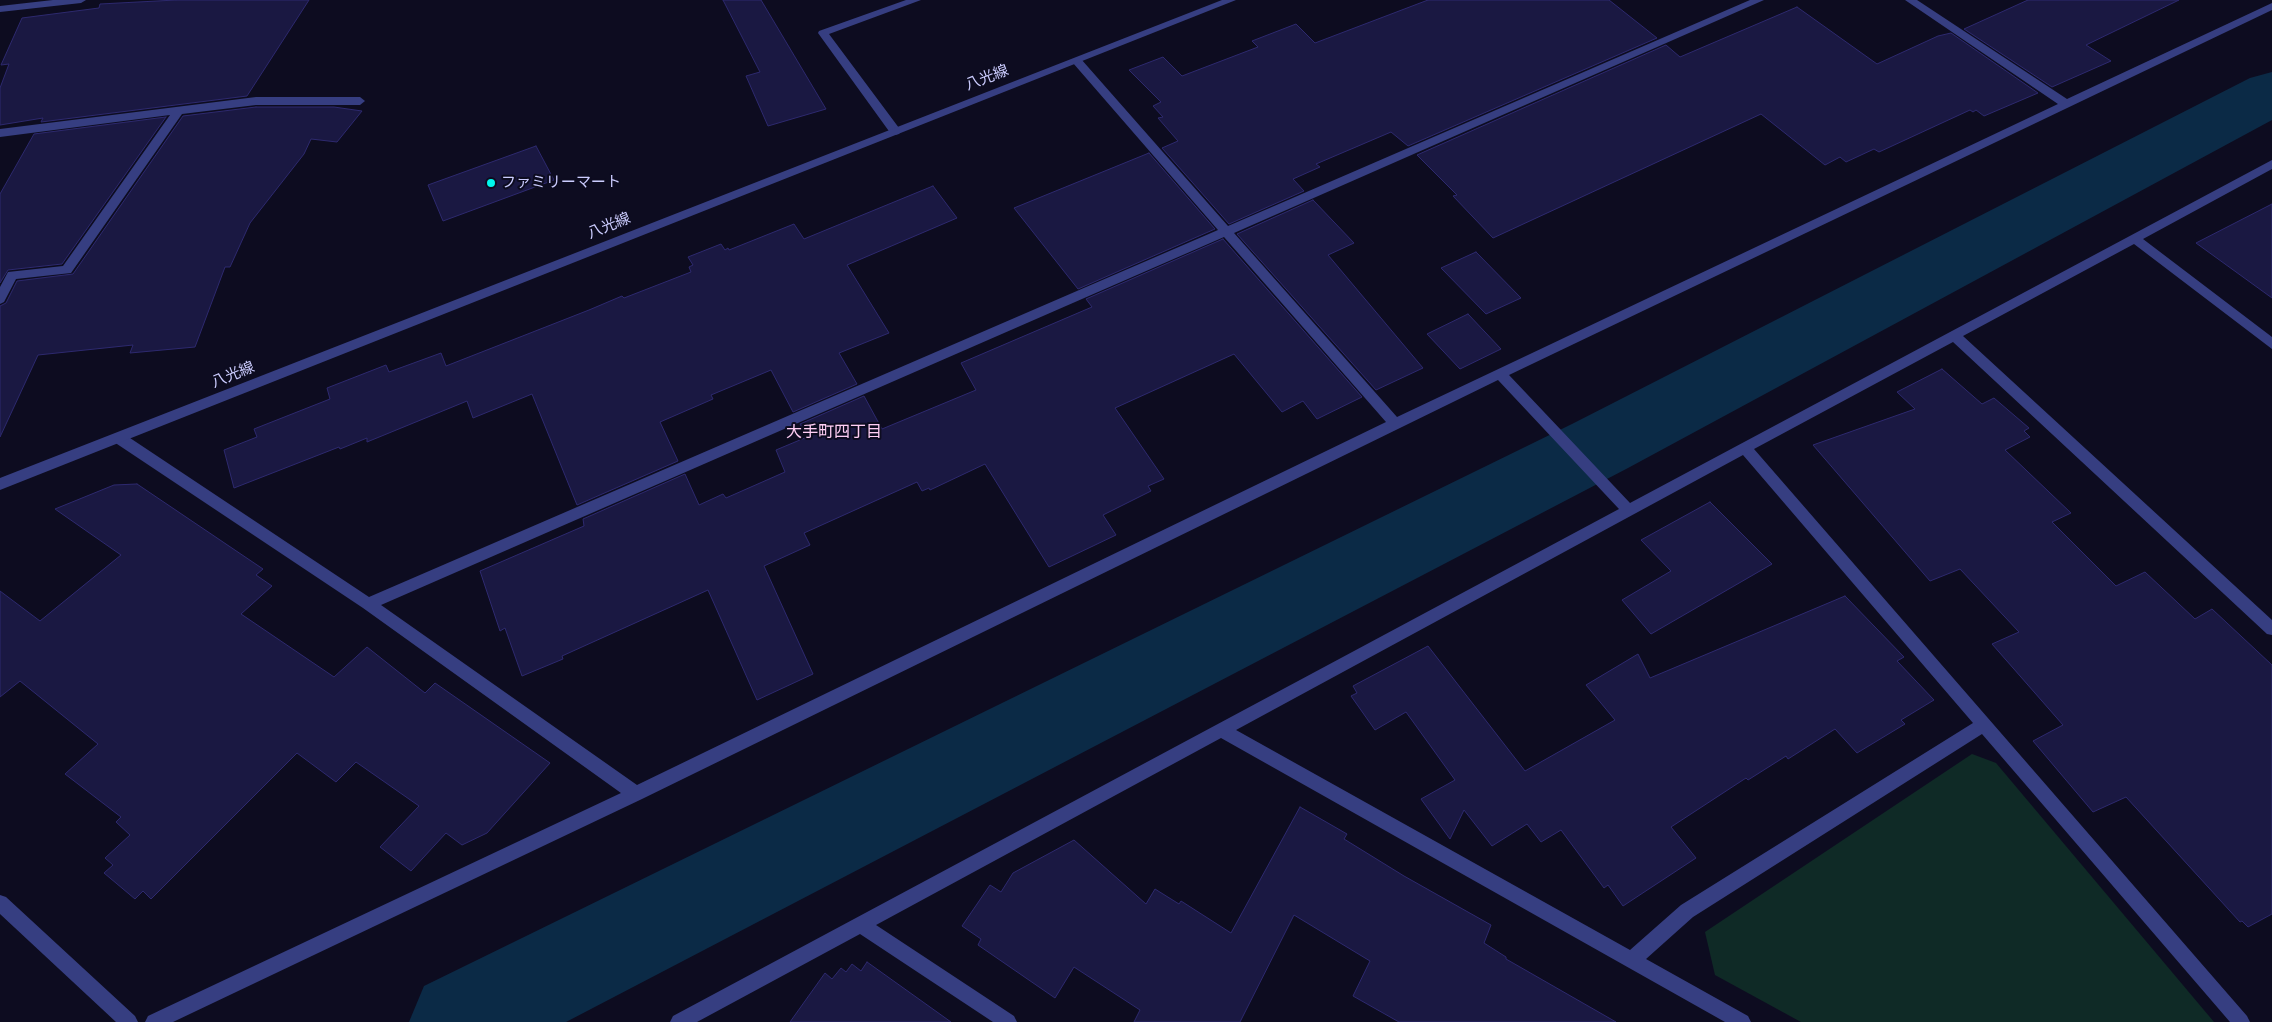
<!DOCTYPE html>
<html>
<head>
<meta charset="utf-8">
<style>
	body { margin:0 }
	canvas { display:block; background:#0d0c20 }
</style>
</head>
<body>
<canvas width="2272" height="1022"></canvas>
<script>
const c = document.querySelector('canvas').getContext('2d');
c.lineJoin = 'round';
function fillPath(path, color) {
  c.fillStyle = color;
  c.fill(path, 'evenodd');
}
function toPath(rows) {
  const path = new Path2D();
  for (const r of rows) {
    path.moveTo(r[0], r[1]);
    for (let i = 2; i < r.length; i += 2) path.lineTo(r[i], r[i + 1]);
  }
  return path;
}
function trace(path, color, width, dash) {
  c.strokeStyle = color;
  c.lineWidth = width;
  c.lineCap = dash ? 'butt' : 'round';
  c.setLineDash(dash || []);
  c.stroke(path);
}
function drawText(font, color, halo, rows, align = 'center') {
  c.font = font + ' Rubik,"Noto Sans JP",sans-serif';
  c.lineWidth = 4;
  c.setLineDash([]);
  c.textBaseline = 'middle';
  c.strokeStyle = halo;
  c.fillStyle = color;
  for (const [text, x, y, turn = 0] of rows) {
    c.save();
    c.translate(x, y);
    c.rotate((+turn || 0) * Math.PI / 180);
    c.textAlign = isNaN(turn) ? turn : align;
    if (halo) c.strokeText(text, 0, 0);
    c.fillText(text, 0, 0);
    c.restore();
  }
}
fillPath(toPath([
	[1972,754,1996,763,2214,1022,1801,1022,1715,975,1705,932]
]), '#0f2a26');
fillPath(toPath([
	[2272,72,2272,120,1628,468,566,1022,409,1022,424,986,1572,424,2250,78,2272,72]
]), '#0b2a46');
const building = toPath([
	[176,0,309,0,247,96,41,122,43,118,0,125,0,88,9,64,1,65,22,18,99,8,100,4,176,0],
	[723,0,761,0,826,109,768,126,746,76,760,72,723,0],
	[1428,0,1609,0,1657,38,1408,146,1391,132,1316,164,1320,167,1293,179,1304,191,1229,224,1162,148,1178,141,1158,118,1163,117,1153,106,1161,102,1129,70,1163,57,1182,76,1258,47,1252,41,1296,24,1315,43,1428,0],
	[2028,0,2179,0,2086,45,2111,61,2052,87,1964,29,2028,0],
	[1797,7,1877,64,1938,36,1951,33,2038,93,1984,116,1976,110,1973,112,1970,110,1879,152,1874,149,1846,162,1840,157,1825,165,1761,114,1493,238,1453,196,1457,195,1417,155,1666,45,1680,57,1797,7],
	[256,107,334,107,362,111,337,142,311,139,304,154,250,223,230,267,225,267,195,347,130,353,133,345,38,355,0,437,0,306,6,303,17,281,73,274,183,116,256,107],
	[166,117,62,264,8,270,0,283,0,194,34,134,166,117],
	[536,146,554,180,443,221,428,185,536,146],
	[1149,153,1215,229,1078,289,1014,208,1149,153],
	[933,186,957,218,847,265,889,333,839,353,857,384,793,412,771,370,711,395,713,399,660,422,678,461,577,505,532,394,473,418,467,401,367,442,367,438,340,449,339,447,234,488,224,450,257,437,254,429,330,399,327,388,386,365,389,372,441,353,446,366,589,310,622,296,624,298,691,272,689,267,693,265,688,257,721,244,725,250,728,248,729,250,794,224,804,239,933,186],
	[1313,200,1354,243,1328,255,1423,368,1376,390,1237,234,1313,200],
	[2272,204,2272,298,2196,243,2272,204],
	[1223,239,1362,397,1317,419,1303,401,1282,412,1234,354,1115,408,1164,479,1148,486,1151,491,1103,515,1116,535,1049,567,985,464,930,490,929,488,922,491,917,482,804,533,810,545,764,566,813,674,757,700,708,590,562,656,563,659,522,676,505,628,500,631,480,571,584,526,583,519,685,474,699,505,723,494,726,498,785,472,776,450,807,437,800,424,864,396,882,429,976,390,961,363,1092,307,1086,299,1223,239],
	[1476,252,1521,298,1486,314,1441,268,1476,252],
	[1468,314,1501,349,1460,369,1427,334,1468,314],
	[1942,369,1982,404,1994,398,2029,428,2024,431,2030,437,2005,450,2071,513,2052,522,2116,586,2145,572,2195,619,2212,609,2272,665,2272,914,2248,927,2242,921,2240,922,2126,797,2093,812,2033,741,2063,725,1992,644,2019,632,1960,569,1930,581,1813,445,1915,409,1897,392,1942,369],
	[137,484,263,569,256,575,272,586,241,614,334,677,367,647,425,693,435,683,550,763,487,833,462,845,446,833,411,871,380,847,419,806,356,762,336,782,297,753,151,899,143,891,135,899,104,873,113,865,105,858,130,835,116,822,121,817,65,774,98,744,20,681,0,697,0,591,40,621,121,555,55,509,114,485,137,484],
	[1710,502,1772,564,1651,634,1622,600,1671,571,1641,540,1710,502],
	[1845,596,1904,657,1897,661,1934,700,1901,720,1905,724,1857,753,1835,729,1788,759,1786,756,1748,780,1746,778,1671,827,1696,858,1623,906,1608,885,1604,888,1561,830,1541,842,1527,824,1492,846,1464,810,1450,839,1421,799,1455,780,1406,712,1375,730,1351,696,1357,693,1353,686,1428,646,1525,771,1615,720,1586,685,1638,654,1650,678,1845,596],
	[1300,807,1347,834,1344,839,1404,876,1491,925,1484,943,1506,957,1506,959,1616,1022,1399,1022,1353,996,1370,961,1294,915,1240,1022,1134,1022,1140,1010,1074,967,1055,998,978,945,981,939,962,926,990,885,1001,892,1013,873,1074,840,1146,904,1155,889,1179,904,1181,901,1231,933,1300,807],
	[867,962,951,1022,790,1022,825,973,832,979,841,968,846,972,852,964,861,971,867,962]
]);
fillPath(building, '#1a1842');
trace(building, '#2d296e', 1);
fillPath(toPath([
	[53,0,86,0,81,3,0,12,0,6,53,0],
	[906,0,921,0,829,34,899,128,901,131,899,134,895,135,891,134,818,33,819,31,906,0],
	[1750,0,1764,0,1234,233,1397,417,2058,104,1905,0,1917,0,2067,99,2272,3,2272,10,1509,375,1630,503,2272,160,2272,169,2143,239,2272,337,2272,349,2134,244,1963,336,2272,620,2272,635,2267,634,1953,342,1754,449,2247,1016,2250,1022,2230,1022,1982,734,1693,917,1646,959,1748,1016,1751,1022,1725,1022,1221,738,876,925,1014,1016,1017,1022,993,1022,860,934,697,1022,670,1022,673,1016,1619,509,1498,380,642,799,173,1022,145,1022,148,1016,621,793,363,608,114,442,112,438,114,434,124,434,369,597,1218,230,1073,63,1073,59,1081,59,1228,226,1750,0],
	[1224,237,1386,422,637,785,381,605,1224,237],
	[1743,455,1973,723,1681,905,1630,950,1236,730,1743,455],
	[256,97,360,97,365,101,360,105,256,105,182,114,71,273,16,279,4,302,0,304,0,287,8,272,63,266,170,115,0,137,0,129,256,97]
]), '#363e81');
fillPath(toPath([
	[1222,0,1236,0,0,490,0,478,1222,0],
	[0,895,6,897,135,1016,138,1022,116,1022,0,914,0,895]
]), '#363e81');
for (const [x, y, r, color] of [
	[491,183,5,"#00f7ed"]
]) {
  const dot = new Path2D();
  dot.arc(x, y, r, 0, 2 * Math.PI);
  c.fillStyle = color;
  c.fill(dot);
  trace(dot, '#0d0c20', 2);
}
drawText('15px', '#cccdff', '#0d0c20', [
	["八光線",987,78,-21],
	["八光線",609,226,-22],
	["八光線",233,375,-22]
]);
drawText('15px', '#cccdff', '#0d0c20', [
	["ファミリーマート",501,183]
], 'left');
drawText('16px', '#ffcef4', '#0d0c20', [
	["大手町四丁目",834,432]
]);
</script>
</body>
</html>
